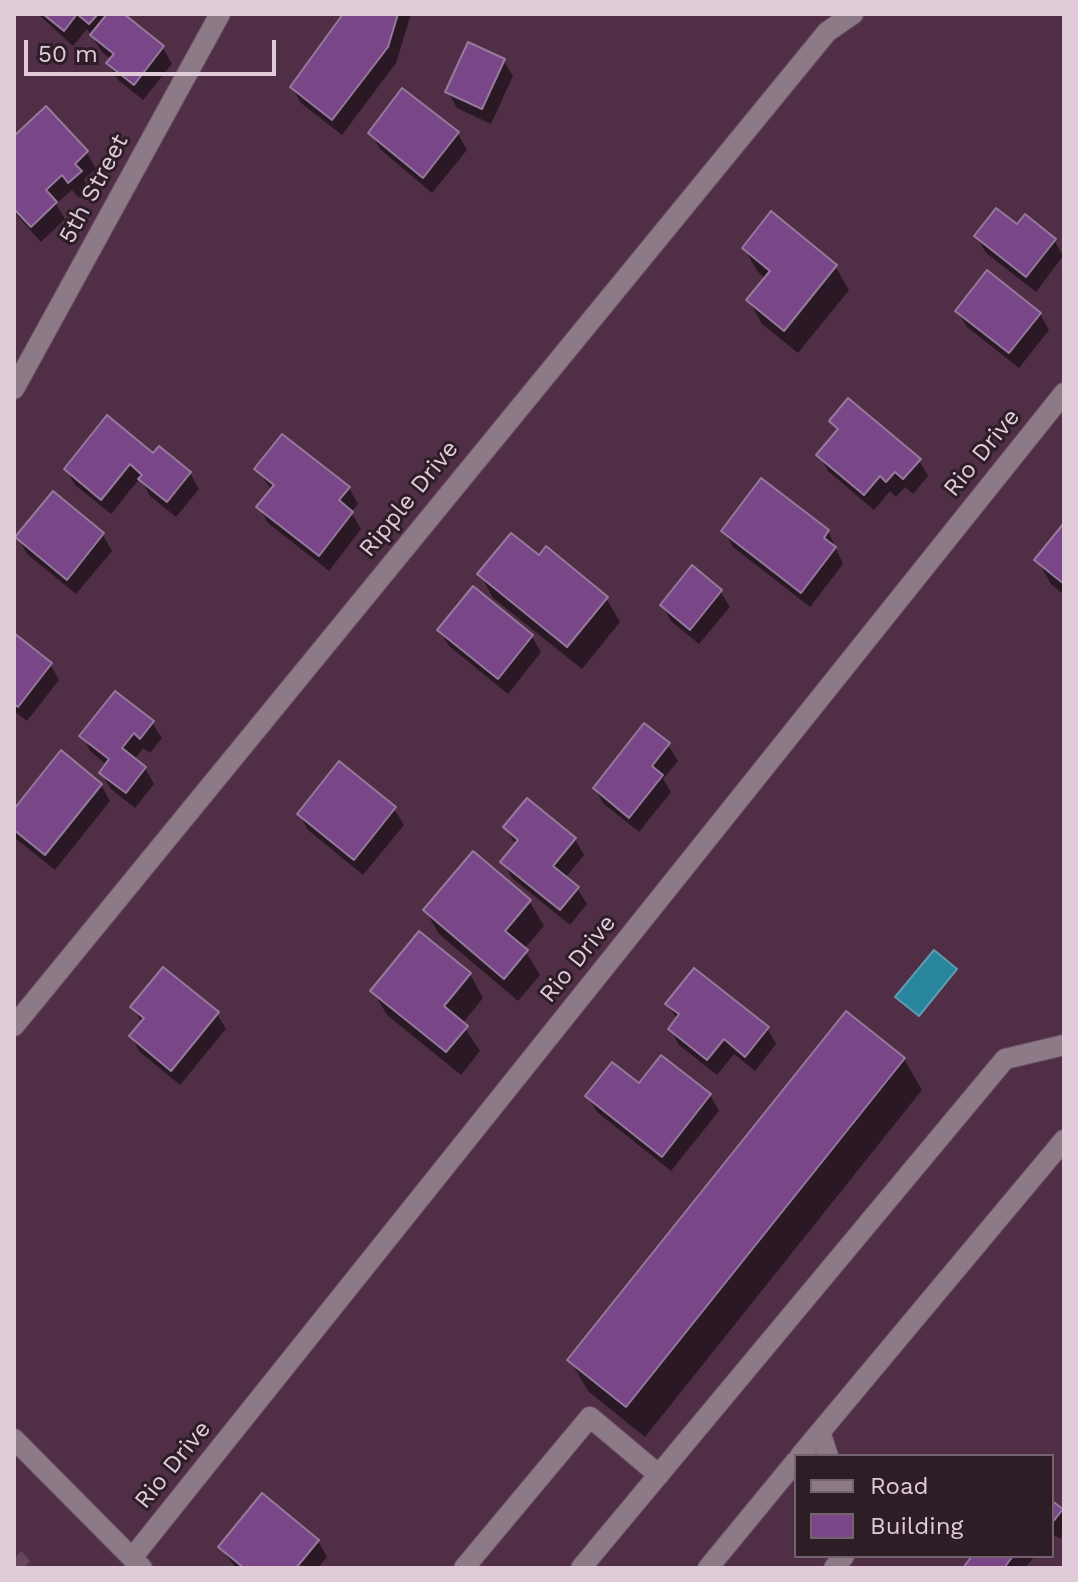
<!DOCTYPE html>
<html>
<head>
<meta charset="utf-8">
<style>
	body { margin:0 }
	#map { position:relative; width:1078px; height:1582px; overflow:hidden; background:#502f46; font-family:"Work Sans",sans-serif }
	canvas { display:block }
	.frame { position:absolute; inset:0; border:16px solid #e1cbd9; pointer-events:none }
	.legend { position:absolute; left:794px; top:1454px; width:260px; height:104px; box-sizing:border-box; background:#2c1d27; border:2px solid #74636e; margin:0; padding:10px 14px; list-style:none; font-size:24px; color:#e1cbd9 }
	.legend li { display:flex; align-items:center; gap:16px; height:40px }
	.legend b { width:40px; border:2px solid #74636e }
	.scale { position:absolute; left:24px; top:40px; width:252px; height:36px; box-sizing:border-box; border:4px solid #e1cbd9; border-top:0; padding-left:10px; font-size:24px; line-height:28px; white-space:nowrap; color:#e1cbd9; -webkit-text-stroke:6px #2c1d27; paint-order:stroke }
</style>
</head>
<body>
<div id="map">
<canvas width="1078" height="1582"></canvas>
<div class="frame"></div>
<ul class="legend">
<li><b style="height:10px;background:#8c7b86"></b>Road</li>
<li><b style="height:22px;background:#794788"></b>Building</li>
</ul>
<div class="scale">50 m</div>
</div>
<script>
const c = document.querySelector('canvas').getContext('2d');
c.lineJoin = 'round';
function fillPath(path, color) {
  c.fillStyle = color;
  c.fill(path, 'evenodd');
}
function toPath(rows) {
  const path = new Path2D();
  for (const r of rows) {
    path.moveTo(r[0], r[1]);
    for (let i = 2; i < r.length; i += 2) path.lineTo(r[i], r[i + 1]);
  }
  return path;
}
function trace(path, color, width, dash) {
  c.strokeStyle = color;
  c.lineWidth = width;
  c.lineCap = dash ? 'butt' : 'round';
  c.setLineDash(dash || []);
  c.stroke(path);
}
function drawText(font, color, halo, rows, align = 'center') {
  c.font = font + ' "Work Sans",sans-serif';
  c.lineWidth = 6;
  c.setLineDash([]);
  c.textBaseline = 'middle';
  c.strokeStyle = halo;
  c.fillStyle = color;
  for (const [text, x, y, turn = 0] of rows) {
    c.save();
    c.translate(x, y);
    c.rotate((+turn || 0) * Math.PI / 180);
    c.textAlign = isNaN(turn) ? turn : align;
    if (halo) c.strokeText(text, 0, 0);
    c.fillText(text, 0, 0);
    c.restore();
  }
}
const water = toPath([
	[934,950,957,969,919,1016,895,997,934,950]
]);
fillPath(water, '#27859d');
trace(water, '#5f9aaf', 2);
fillPath(toPath([
	[38,14,120,14,163,48,172,64,143,100,118,80,109,64,112,60,102,52,87,29,73,46],
	[345,14,411,14,396,63,342,135,301,103,292,87],
	[503,60,513,76,491,124,457,108,448,92],
	[46,108,87,153,96,169,84,179,89,188,79,198,72,190,56,204,65,219,41,242,14,212,14,138],
	[371,133,458,134,467,150,432,193,380,149],
	[977,237,1054,240,1063,256,1036,292,986,253],
	[744,248,835,266,849,290,798,353,762,324,749,301,766,279,758,272],
	[957,311,1040,314,1049,330,1019,368,967,327],
	[832,421,919,460,928,476,913,494,905,487,896,497,890,491,874,510,828,471,819,455,838,432],
	[153,456,190,473,199,489,176,517,150,496,140,478,111,514,75,485,66,469],
	[257,470,349,488,358,504,351,512,361,529,329,571,268,523,259,507,272,490],
	[1064,526,1064,595,1051,584,1037,560],
	[724,531,828,531,843,564,810,607,733,547],
	[103,535,112,551,76,594,27,554,18,538],
	[539,558,606,598,620,622,582,669,493,598,480,574],
	[473,589,532,637,541,652,508,694,449,646,439,630],
	[720,591,730,607,699,644,671,621,662,605],
	[14,636,50,664,59,680,27,721,14,711],
	[152,723,162,738,150,753,143,748,134,760,145,768,154,784,135,808,111,789,101,773,107,765,91,752,82,736],
	[668,745,678,761,663,779,671,792,639,832,604,804,595,789],
	[101,785,110,801,55,870,15,838,14,812],
	[394,809,404,825,363,875,308,830,299,814],
	[505,827,575,839,584,855,565,878,577,888,587,904,570,925,512,878,503,862,516,845],
	[473,854,530,902,544,926,524,949,540,975,518,1001,439,934,425,910],
	[470,974,483,998,462,1024,480,1051,461,1075,387,1015,373,991],
	[668,1004,767,1028,776,1044,755,1071,734,1054,717,1075,679,1045,670,1029,677,1020],
	[133,1007,217,1014,226,1029,180,1085,140,1052,131,1036,142,1023],
	[846,1014,904,1059,922,1090,645,1437,588,1391,570,1360],
	[639,1086,710,1095,719,1111,671,1171,597,1112,587,1096],
	[1052,1503,1064,1515,1061,1539,1052,1534],
	[318,1541,327,1557,318,1568,236,1568,220,1547],
	[975,1556,1035,1556,1025,1568,965,1568]
]), '#0007');
const building = toPath([
	[43,14,98,14,89,24,77,14,64,31,43,14],
	[107,14,124,14,164,46,134,85,106,63,114,54,90,35,107,14],
	[343,14,398,14,388,47,332,120,290,87,343,14],
	[468,42,505,59,482,109,445,92,468,42],
	[402,88,459,132,423,178,368,133,402,88],
	[46,106,88,151,75,164,82,171,68,183,62,175,46,190,57,202,31,227,14,209,14,136,46,106],
	[996,208,1017,224,1025,214,1056,239,1026,277,974,236,996,208],
	[771,211,837,265,784,331,746,300,770,271,742,248,771,211],
	[987,270,1041,313,1009,353,955,311,987,270],
	[848,398,921,459,903,479,895,472,886,482,880,476,864,495,816,455,838,429,829,421,848,398],
	[107,415,153,453,159,446,191,472,167,502,138,479,142,475,130,464,101,500,64,469,107,415],
	[282,434,350,487,339,500,353,512,319,556,256,507,274,485,254,469,282,434],
	[761,478,829,530,824,538,836,547,801,593,721,531,761,478],
	[53,491,104,533,67,580,15,537,53,491],
	[1064,523,1064,584,1034,560,1064,523],
	[511,533,539,555,546,546,608,597,567,647,477,574,511,533],
	[692,565,722,590,690,630,660,605,692,565],
	[473,586,533,635,498,679,437,630,473,586],
	[14,633,52,663,18,707,14,704,14,633],
	[115,691,154,721,140,739,134,733,122,748,146,767,126,793,99,773,109,759,79,736,115,691],
	[644,723,670,743,652,766,663,775,629,818,593,788,644,723],
	[61,750,102,784,45,855,14,830,14,809,61,750],
	[339,761,396,807,354,860,297,814,339,761],
	[527,798,576,838,553,866,579,887,560,910,500,862,518,840,503,827,527,798],
	[473,851,531,900,505,931,528,950,504,979,423,910,473,851],
	[419,931,471,973,444,1006,468,1026,446,1052,370,991,419,931],
	[163,967,219,1012,171,1071,129,1036,144,1018,130,1007,163,967],
	[694,968,769,1027,745,1057,724,1039,707,1060,668,1029,679,1014,665,1004,694,968],
	[846,1011,905,1058,626,1407,567,1360,846,1011],
	[661,1055,711,1094,662,1157,585,1096,612,1062,639,1083,661,1055],
	[262,1493,319,1540,296,1568,244,1568,218,1547,262,1493],
	[1052,1501,1063,1509,1052,1523,1052,1501],
	[972,1556,1013,1556,1004,1568,963,1568,972,1556]
]);
fillPath(building, '#794788');
trace(building, '#957a9d', 2);
trace(toPath([
	[14,1558,23,1568]
]), '#66465c', 20, [20, 10]);
const minor = toPath([
	[14,389,220,14],
	[14,1026,827,32,853,14],
	[820,1432,828,1456],
	[14,1439,142,1568],
	[800,1456,1064,1140],
	[132,1558,1064,393],
	[464,1568,590,1417,659,1475],
	[581,1568,1005,1059,1064,1045],
	[708,1568,796,1461],
	[834,1568,844,1556]
]);
trace(minor, '#6d4e63', 22);
trace(minor, '#8c7b86', 20);
drawText('24px', '#e1cbd9', '#2c1d27', [
	["5th Street",94,189,-62],
	["Rio Drive",982,453,-51],
	["Ripple Drive",409,499,-51],
	["Rio Drive",578,959,-51],
	["Rio Drive",173,1465,-51]
]);
</script>
</body>
</html>
